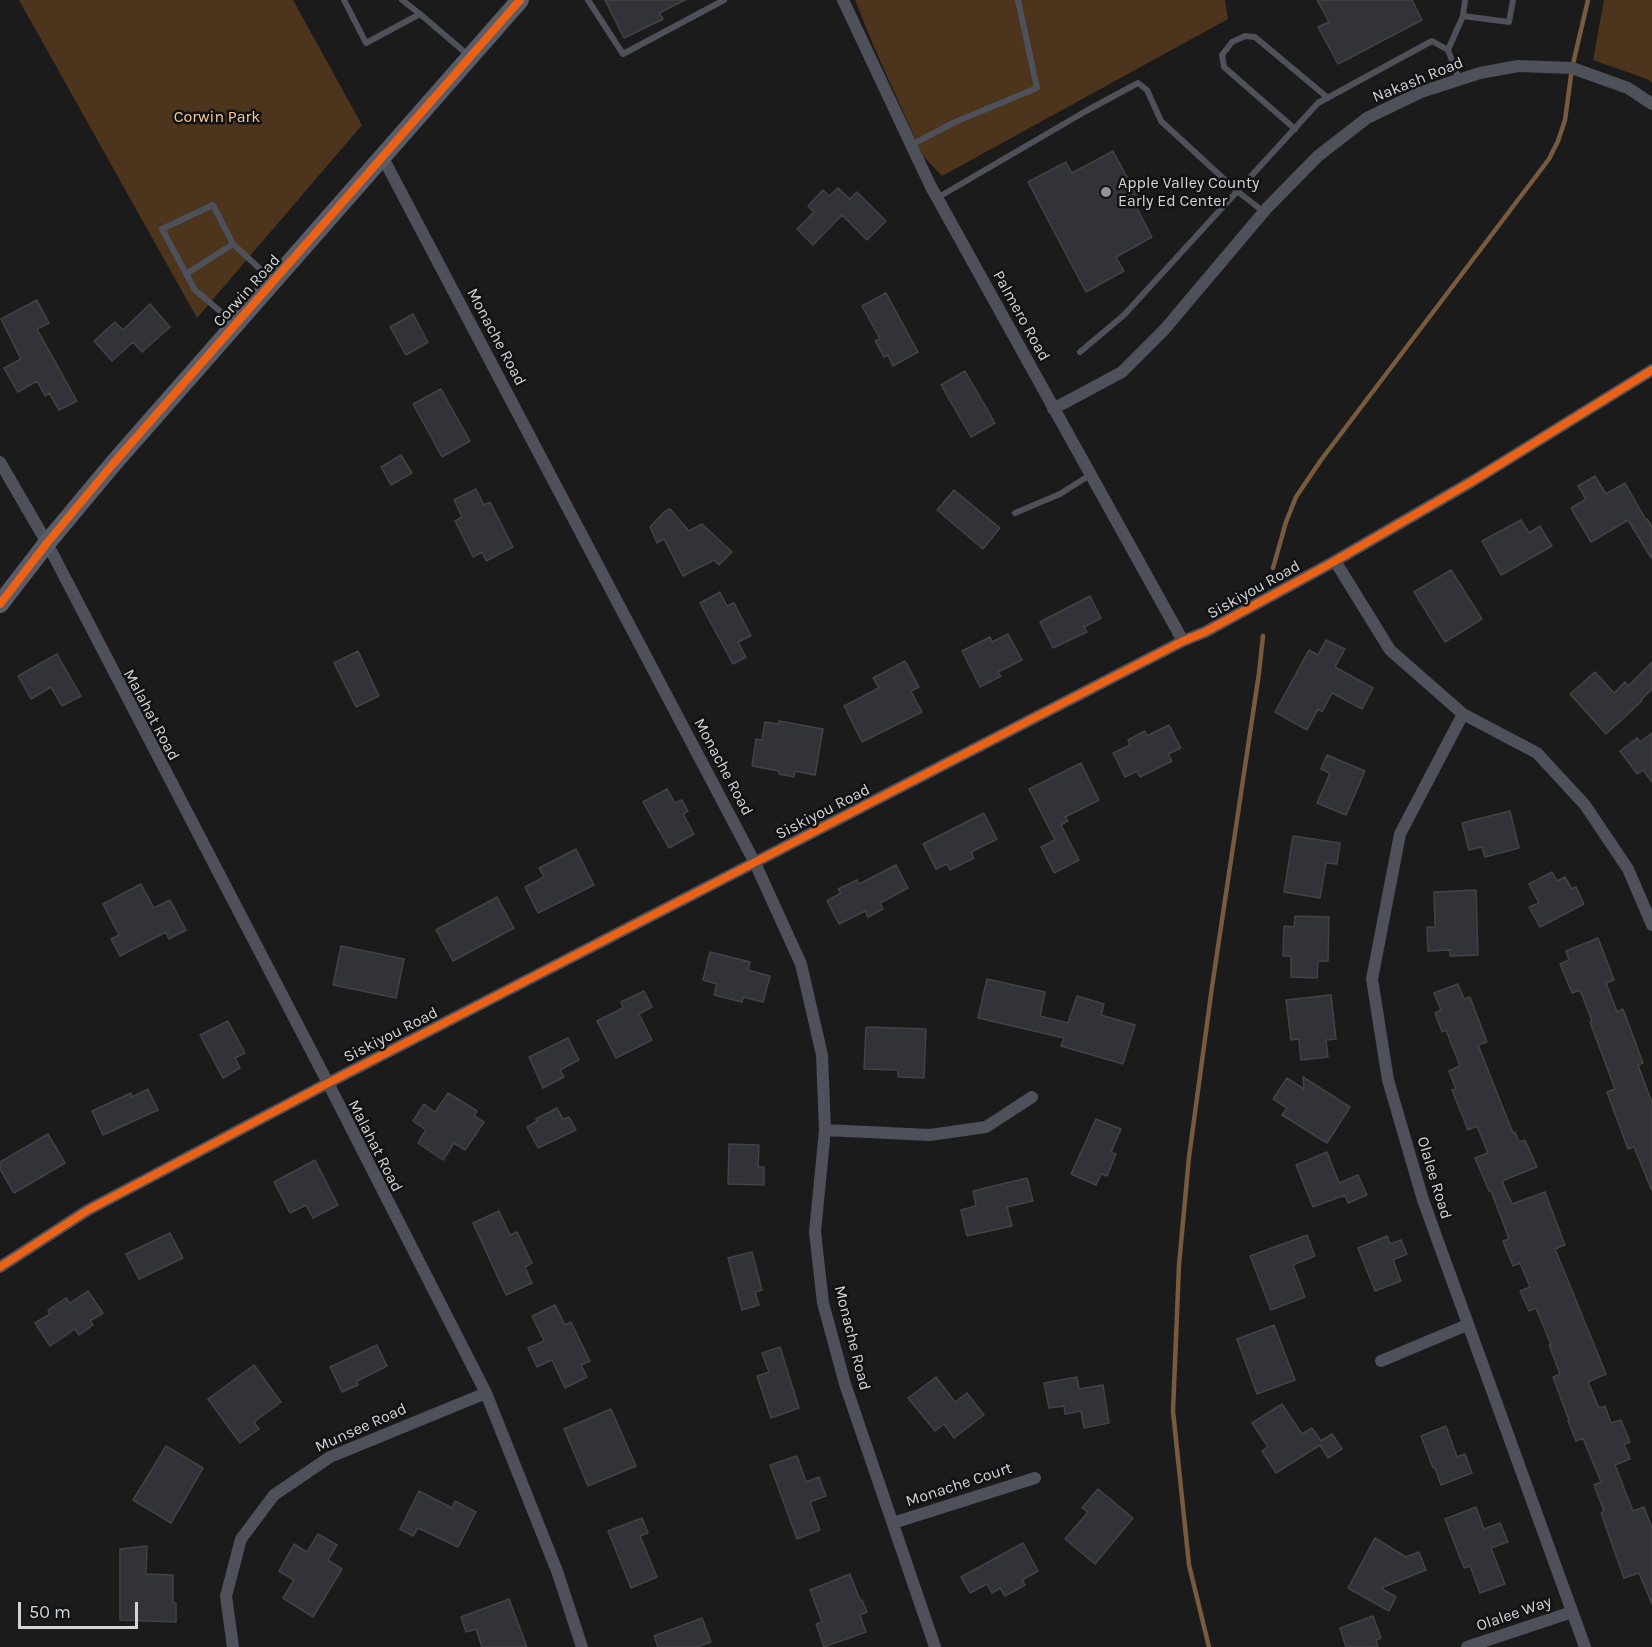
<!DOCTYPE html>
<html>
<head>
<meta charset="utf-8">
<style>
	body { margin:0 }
	#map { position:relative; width:1652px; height:1647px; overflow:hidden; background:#1b1b1c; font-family:Karla,sans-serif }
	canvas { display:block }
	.scale { position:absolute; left:18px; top:1602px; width:120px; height:27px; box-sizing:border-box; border:3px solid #d3d4d6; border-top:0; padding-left:8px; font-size:18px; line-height:21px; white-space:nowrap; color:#d3d4d6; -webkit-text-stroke:4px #111214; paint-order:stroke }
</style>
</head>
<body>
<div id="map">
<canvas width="1652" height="1647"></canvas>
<div class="scale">50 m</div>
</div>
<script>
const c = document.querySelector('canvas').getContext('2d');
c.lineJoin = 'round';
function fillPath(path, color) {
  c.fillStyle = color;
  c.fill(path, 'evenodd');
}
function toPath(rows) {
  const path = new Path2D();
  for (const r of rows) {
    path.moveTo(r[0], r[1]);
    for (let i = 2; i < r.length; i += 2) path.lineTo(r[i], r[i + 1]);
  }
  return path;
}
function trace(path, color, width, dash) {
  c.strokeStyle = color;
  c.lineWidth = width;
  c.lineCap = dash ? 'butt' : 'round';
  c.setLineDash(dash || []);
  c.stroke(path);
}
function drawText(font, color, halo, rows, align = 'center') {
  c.font = font + ' Karla,sans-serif';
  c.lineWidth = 5;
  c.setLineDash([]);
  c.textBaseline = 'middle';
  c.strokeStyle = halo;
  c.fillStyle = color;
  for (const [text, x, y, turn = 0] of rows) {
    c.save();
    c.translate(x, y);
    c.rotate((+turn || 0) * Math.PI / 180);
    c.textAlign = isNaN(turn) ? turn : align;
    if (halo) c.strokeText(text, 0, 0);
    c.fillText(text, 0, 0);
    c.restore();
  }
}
fillPath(toPath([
	[19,0,293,0,362,125,197,318],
	[855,0,1225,0,1228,19,942,176,923,156,874,47],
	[1604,0,1652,0,1652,83,1647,79,1593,60]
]), '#4c341d');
trace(toPath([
	[1273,568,1286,522,1296,497,1321,460,1549,159,1558,141,1565,120,1572,68,1588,0],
	[1209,1647,1189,1565,1173,1411,1179,1265,1189,1157,1212,987,1259,673,1263,636]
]), '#785b3f', 4.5);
const building = toPath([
	[605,0,685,0,659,13,663,19,624,38,605,0],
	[1317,0,1412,0,1422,20,1338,64,1318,27,1329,22,1317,0],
	[1113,151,1138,198,1133,201,1152,237,1116,257,1124,271,1086,292,1028,182,1066,162,1072,173,1113,151],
	[838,188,850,199,857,192,886,221,867,240,842,215,813,245,797,229,814,212,808,206,823,190,829,196,838,188],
	[886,293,918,352,893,366,888,355,884,357,875,341,880,339,862,306,886,293],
	[37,300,49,323,37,329,77,401,59,410,49,393,45,396,37,381,18,392,4,368,21,359,1,319,37,300],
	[150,304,170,327,142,352,133,342,112,361,94,341,115,322,123,330,150,304],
	[413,314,428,342,406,355,390,327,413,314],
	[965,371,995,423,971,437,941,385,965,371],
	[441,389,470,441,442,457,413,404,441,389],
	[401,455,412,473,391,485,381,467,401,455],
	[1595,476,1606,494,1625,483,1646,520,1647,519,1652,527,1652,559,1628,520,1591,542,1571,508,1586,499,1578,486,1595,476],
	[476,489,484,505,490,502,513,547,486,561,482,552,473,557,455,521,462,517,454,500,476,489],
	[954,490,1000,528,983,549,937,510,954,490],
	[670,509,689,531,702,524,732,552,719,565,714,560,683,576,664,539,657,543,650,527,664,512,670,509],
	[1521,520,1529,533,1540,526,1552,546,1501,575,1482,541,1521,520],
	[1451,570,1482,619,1445,642,1414,592,1451,570],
	[720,592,727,606,734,603,751,636,738,642,746,657,733,664,700,603,720,592],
	[1090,596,1101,618,1084,627,1087,632,1053,648,1040,622,1090,596],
	[1008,634,1022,660,998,672,1001,676,980,687,962,651,990,637,992,642,1008,634],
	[1326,640,1345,649,1335,667,1373,688,1362,709,1332,693,1322,712,1318,709,1307,730,1275,712,1309,650,1318,655,1326,640],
	[358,651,379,696,356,707,334,663,358,651],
	[57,654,81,696,62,706,51,687,31,699,18,676,57,654],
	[905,661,919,687,911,691,922,712,862,742,844,706,879,688,873,678,905,661],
	[1652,662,1652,689,1641,700,1642,701,1606,734,1570,694,1595,672,1614,693,1625,682,1628,686,1652,662],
	[779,721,823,729,815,775,795,771,794,777,779,774,779,771,752,766,756,739,762,740,765,722,779,724,779,721],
	[1169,725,1181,748,1168,754,1172,761,1140,777,1137,771,1125,777,1113,753,1130,745,1128,740,1145,731,1147,736,1169,725],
	[1652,733,1652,782,1643,770,1637,774,1620,751,1637,738,1640,742,1652,733],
	[1327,755,1365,771,1346,815,1317,803,1330,773,1321,769,1327,755],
	[1081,763,1099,800,1065,817,1068,821,1061,825,1079,860,1054,873,1041,847,1055,840,1029,789,1081,763],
	[667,789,675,803,682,800,688,811,683,814,694,834,669,848,643,802,667,789],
	[1510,811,1519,848,1485,857,1482,847,1469,850,1462,823,1510,811],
	[984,813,997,839,971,852,974,858,950,870,947,864,936,869,923,844,984,813],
	[1293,836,1340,843,1337,864,1326,863,1320,898,1284,892,1293,836],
	[576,849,594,885,538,913,525,887,544,877,539,868,576,849],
	[896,865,908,888,880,903,883,909,868,917,865,911,839,924,827,901,841,893,838,889,857,880,859,884,896,865],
	[1552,872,1557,881,1565,877,1572,889,1576,887,1584,904,1540,927,1529,907,1539,903,1529,884,1552,872],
	[141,884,154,908,170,900,186,930,169,939,166,932,120,956,111,939,119,935,103,904,141,884],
	[1476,890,1478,955,1450,956,1450,950,1428,951,1427,927,1435,927,1434,892,1476,890],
	[497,897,514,928,453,961,436,930,497,897],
	[1295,916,1329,917,1328,961,1318,961,1317,978,1291,977,1291,956,1283,956,1284,926,1294,927,1295,916],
	[1598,938,1614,980,1606,983,1617,1012,1623,1009,1643,1063,1638,1065,1652,1103,1652,1191,1634,1147,1628,1149,1607,1092,1615,1089,1590,1022,1592,1021,1580,990,1572,993,1560,964,1569,960,1566,951,1598,938],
	[341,946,404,959,396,998,333,985,341,946],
	[710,952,750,962,748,970,770,976,763,1002,743,997,742,1002,714,995,717,984,703,980,710,952],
	[987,979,1045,992,1040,1016,1068,1023,1077,996,1104,1004,1101,1015,1135,1025,1123,1064,1061,1046,1064,1038,978,1018,987,979],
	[1458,984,1464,999,1470,997,1487,1042,1478,1045,1513,1133,1515,1132,1519,1142,1525,1140,1537,1167,1502,1181,1512,1204,1545,1192,1565,1245,1555,1249,1606,1374,1588,1382,1599,1408,1605,1406,1611,1423,1621,1420,1630,1442,1624,1444,1630,1459,1615,1465,1633,1511,1644,1507,1652,1528,1652,1604,1639,1573,1624,1578,1601,1513,1604,1511,1594,1485,1601,1482,1583,1438,1576,1441,1568,1421,1569,1420,1553,1377,1560,1374,1549,1345,1551,1345,1536,1308,1529,1311,1520,1291,1530,1287,1520,1263,1513,1266,1503,1241,1509,1239,1504,1225,1491,1191,1489,1191,1475,1158,1488,1153,1477,1126,1468,1130,1452,1090,1456,1089,1449,1071,1460,1066,1446,1030,1442,1032,1435,1013,1441,1010,1434,993,1458,984],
	[644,991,652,1007,639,1014,652,1040,616,1058,597,1021,623,1008,621,1002,644,991],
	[1331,995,1336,1039,1326,1040,1328,1057,1301,1060,1299,1039,1291,1040,1286,1000,1331,995],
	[228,1021,245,1053,235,1058,240,1068,223,1078,200,1035,228,1021],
	[866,1027,926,1029,924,1078,898,1077,898,1070,864,1069,866,1027],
	[568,1038,579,1060,560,1070,564,1077,543,1088,529,1057,568,1038],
	[1303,1077,1350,1107,1327,1143,1282,1115,1287,1108,1273,1099,1287,1078,1304,1089,1303,1077],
	[148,1089,158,1110,103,1135,92,1111,131,1093,132,1097,148,1089],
	[448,1093,477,1111,474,1116,484,1122,465,1150,454,1143,443,1160,418,1143,426,1130,413,1121,424,1104,435,1112,448,1093],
	[557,1108,563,1119,569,1117,576,1130,538,1148,527,1127,537,1121,536,1119,557,1108],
	[1096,1119,1121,1129,1111,1152,1116,1154,1107,1176,1101,1174,1096,1185,1071,1174,1096,1119],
	[48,1134,65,1163,14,1193,0,1169,0,1162,48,1134],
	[729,1144,759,1145,758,1167,764,1167,764,1185,728,1184,729,1144],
	[1327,1152,1339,1183,1358,1175,1367,1195,1348,1203,1345,1195,1313,1207,1296,1165,1327,1152],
	[315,1160,338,1205,313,1218,306,1205,290,1213,274,1182,315,1160],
	[1027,1178,1033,1201,1007,1207,1012,1226,967,1236,961,1210,976,1206,973,1191,1027,1178],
	[499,1211,510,1235,517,1232,532,1263,525,1267,532,1283,506,1295,473,1223,499,1211],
	[170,1233,183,1258,139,1279,126,1254,170,1233],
	[1307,1235,1315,1256,1293,1265,1305,1297,1271,1310,1250,1256,1307,1235],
	[1387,1236,1390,1244,1401,1240,1407,1254,1393,1260,1401,1281,1375,1291,1358,1248,1387,1236],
	[752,1252,762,1290,755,1292,759,1305,742,1310,728,1258,752,1252],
	[88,1291,103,1313,90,1321,93,1325,79,1335,75,1329,50,1346,35,1323,50,1314,48,1310,66,1298,70,1303,88,1291],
	[555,1305,565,1325,571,1322,590,1361,581,1365,587,1377,565,1388,552,1360,537,1367,528,1348,544,1341,532,1316,555,1305],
	[1274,1325,1295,1380,1257,1394,1237,1339,1274,1325],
	[377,1345,387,1366,357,1381,358,1385,342,1392,330,1367,377,1345],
	[780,1347,799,1408,771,1418,757,1376,769,1372,762,1353,780,1347],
	[254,1365,281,1402,254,1422,259,1429,240,1443,208,1399,254,1365],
	[936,1377,955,1402,967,1393,984,1415,954,1438,944,1424,935,1431,908,1398,936,1377],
	[1077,1377,1079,1389,1103,1385,1109,1423,1084,1428,1081,1411,1065,1414,1064,1406,1049,1408,1044,1383,1077,1377],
	[1282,1404,1302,1434,1312,1428,1321,1441,1332,1434,1342,1449,1328,1458,1320,1445,1276,1473,1262,1451,1268,1447,1252,1423,1282,1404],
	[611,1409,636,1466,588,1486,564,1429,611,1409],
	[1446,1426,1457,1457,1465,1454,1472,1473,1441,1485,1435,1468,1433,1468,1421,1436,1446,1426],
	[166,1446,203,1468,171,1523,133,1500,166,1446],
	[797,1456,806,1482,819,1477,826,1496,810,1502,820,1530,797,1539,770,1465,797,1456],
	[1098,1489,1133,1518,1095,1564,1065,1539,1088,1512,1082,1508,1098,1489],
	[419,1491,452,1508,455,1501,476,1512,458,1547,418,1528,413,1536,400,1529,419,1491],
	[1476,1507,1484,1529,1500,1523,1508,1542,1491,1548,1505,1584,1480,1593,1470,1566,1464,1568,1445,1519,1476,1507],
	[642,1518,648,1533,640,1536,657,1577,631,1588,608,1531,642,1518],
	[318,1534,337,1545,328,1560,342,1569,313,1617,283,1598,294,1580,279,1571,294,1544,307,1552,318,1534],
	[1375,1538,1406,1557,1419,1552,1426,1570,1381,1588,1396,1597,1389,1611,1348,1588,1375,1538],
	[1023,1543,1038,1571,1022,1580,1025,1585,1005,1596,1000,1588,992,1593,987,1584,970,1593,961,1577,1023,1543],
	[147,1546,146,1574,173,1575,173,1603,176,1603,176,1622,120,1620,120,1549,147,1546],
	[850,1574,860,1600,862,1600,867,1612,860,1615,866,1632,824,1647,816,1624,822,1622,810,1590,850,1574],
	[509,1599,527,1647,482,1647,476,1629,466,1632,461,1617,509,1599],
	[1373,1616,1381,1638,1376,1640,1378,1647,1346,1647,1340,1628,1373,1616],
	[702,1618,711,1642,697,1647,658,1647,654,1636,702,1618]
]);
fillPath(building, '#323239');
trace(building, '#434344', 1.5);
trace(toPath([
	[344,0,366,43,420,14],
	[402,0,420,14,468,55],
	[588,0,623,54,724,0],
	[1463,16,1509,22,1513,0],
	[1448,50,1463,16,1465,0],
	[1295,129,1224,67,1222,55,1232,42,1245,36,1255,37,1328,98],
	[911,145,955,122,1037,88,1018,0],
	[937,198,1086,111,1138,83,1147,90,1161,121,1237,191,1264,212],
	[186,274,233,244],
	[234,323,195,290,162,229,213,205,233,244,271,279],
	[1080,352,1124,315,1318,103,1432,41,1448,50,1459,79],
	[1015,513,1060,494,1090,475]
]), '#4e505a', 6);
trace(toPath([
	[843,0,930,185,1183,641],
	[382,156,755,863,801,964,822,1055,825,1130,815,1232,823,1303,845,1384,935,1647],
	[1053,409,1122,372,1164,330,1267,208,1318,156,1367,118,1421,92,1480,73,1518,66,1572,68,1628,88,1652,104],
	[0,462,47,543,328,1083,486,1393,557,1571,582,1647],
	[1335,561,1390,650,1463,714,1537,753,1585,805,1628,869,1652,925],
	[1463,714,1400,834,1372,979,1388,1080,1423,1200,1585,1647],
	[825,1130,930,1135,986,1127,1032,1097],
	[0,1267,88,1210,328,1083,1183,641,1205,632,1335,561,1471,482,1652,370],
	[1381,1361,1467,1325],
	[893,1523,1035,1478],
	[233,1647,226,1596,241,1539,274,1495,330,1457,486,1393],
	[1467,1647,1572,1612]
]), '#4e505a', 12);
trace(toPath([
	[0,604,47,543,112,465,520,0]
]), '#5a5c68', 18);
trace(toPath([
	[0,604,47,543,112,465,520,0],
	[0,1267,88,1210,328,1083,1183,641,1205,632,1335,561,1471,482,1652,370]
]), '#ea6118', 8);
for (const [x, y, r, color] of [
	[1106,192,6,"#939395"]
]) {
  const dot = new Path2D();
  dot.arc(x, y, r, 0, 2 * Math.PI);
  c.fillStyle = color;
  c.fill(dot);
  trace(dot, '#111214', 2);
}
drawText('16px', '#d3d4d6', '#111214', [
	["Nakash Road",1418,80,-22],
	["Corwin Road",247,291,-48],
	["Palmero Road",1021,316,61],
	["Monache Road",496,337,62],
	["Siskiyou Road",1254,590,-29],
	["Malahat Road",151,715,62],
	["Monache Road",723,767,62],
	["Siskiyou Road",823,812,-27],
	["Siskiyou Road",391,1035,-27],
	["Malahat Road",375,1146,63],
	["Olalee Road",1434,1178,73],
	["Monache Road",852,1338,76],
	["Munsee Road",361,1428,-24],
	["Monache Court",959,1485,-18],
	["Olalee Way",1514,1614,-19]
]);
drawText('16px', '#fec996', '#111214', [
	["Corwin Park",217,117]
]);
drawText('16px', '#d3d4d6', '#111214', [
	["Apple Valley County",1118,183],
	["Early Ed Center",1118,201]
], 'left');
</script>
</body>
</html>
